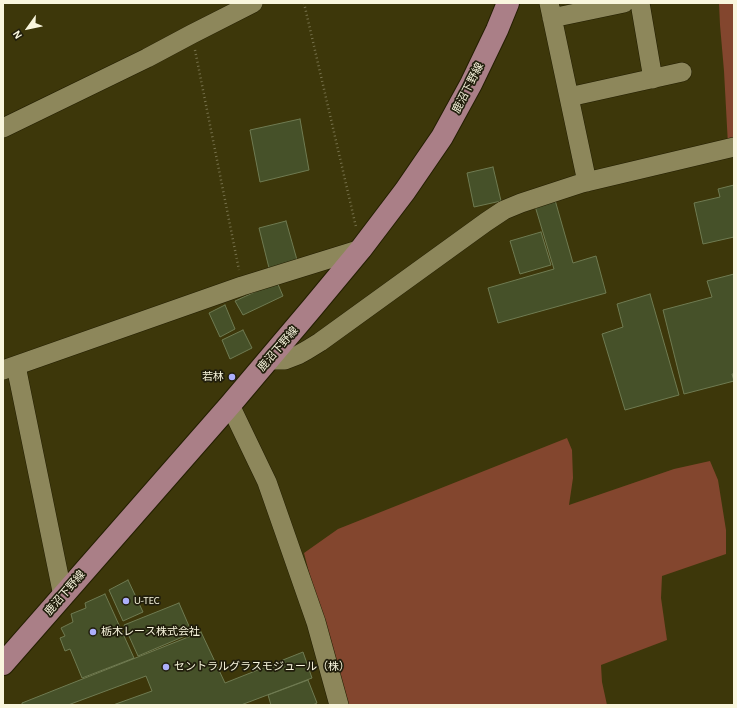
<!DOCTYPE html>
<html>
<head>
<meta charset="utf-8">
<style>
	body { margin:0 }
	#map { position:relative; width:737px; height:708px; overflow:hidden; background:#3d370a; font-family:"Alegreya Sans",sans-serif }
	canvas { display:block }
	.frame { position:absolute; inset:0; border:4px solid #f9f6de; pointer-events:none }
	.north { position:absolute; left:8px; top:8px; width:40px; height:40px; -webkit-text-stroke:3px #211e0c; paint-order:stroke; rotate:237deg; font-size:11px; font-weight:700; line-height:16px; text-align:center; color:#f9f6de }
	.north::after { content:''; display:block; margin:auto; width:14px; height:18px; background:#f9f6de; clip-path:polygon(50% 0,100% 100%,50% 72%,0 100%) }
</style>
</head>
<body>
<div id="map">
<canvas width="737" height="708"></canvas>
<div class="frame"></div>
<div class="north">N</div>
</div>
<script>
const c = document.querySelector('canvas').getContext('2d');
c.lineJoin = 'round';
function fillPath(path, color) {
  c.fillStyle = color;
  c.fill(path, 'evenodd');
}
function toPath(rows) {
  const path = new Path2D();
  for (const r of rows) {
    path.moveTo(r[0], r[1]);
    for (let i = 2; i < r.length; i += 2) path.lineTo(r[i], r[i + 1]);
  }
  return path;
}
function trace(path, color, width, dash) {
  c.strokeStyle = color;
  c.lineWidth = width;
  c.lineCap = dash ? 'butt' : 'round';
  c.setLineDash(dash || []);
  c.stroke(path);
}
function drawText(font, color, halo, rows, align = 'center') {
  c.font = font + ' "Alegreya Sans","Noto Sans JP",sans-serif';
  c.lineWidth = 3.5;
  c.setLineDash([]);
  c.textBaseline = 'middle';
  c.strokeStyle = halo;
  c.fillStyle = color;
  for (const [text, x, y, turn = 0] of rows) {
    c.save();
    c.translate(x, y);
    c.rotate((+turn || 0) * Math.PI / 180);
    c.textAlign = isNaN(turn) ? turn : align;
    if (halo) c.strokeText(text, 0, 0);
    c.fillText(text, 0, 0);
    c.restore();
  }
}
fillPath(toPath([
	[719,3,734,3,734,143,728,145,724,71,720,25],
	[567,438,572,450,573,478,569,505,674,469,710,461,718,480,726,530,726,554,662,576,661,598,667,640,601,665,602,682,607,705,343,705,304,553,338,529]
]), '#83462e');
const building = toPath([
	[300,119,309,170,260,182,250,130,300,119],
	[493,167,501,201,474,207,467,173,493,167],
	[734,185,734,237,703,244,694,203,720,197,718,189,734,185],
	[555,200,573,263,596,256,606,293,498,323,488,288,554,269,535,206,555,200],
	[286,221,297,260,269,268,259,228,286,221],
	[541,232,551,265,520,274,510,241,541,232],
	[734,274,734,374,732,374,734,381,684,394,663,310,712,297,707,281,734,274],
	[277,282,283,296,243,315,235,301,277,282],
	[650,294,679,395,625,410,602,334,623,327,617,304,650,294],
	[225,305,235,329,220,337,209,313,225,305],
	[243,330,252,348,230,359,222,340,243,330],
	[128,580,143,612,123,621,109,590,128,580],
	[105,594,134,658,82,678,70,649,65,651,60,638,65,636,61,628,73,622,71,614,86,608,85,603,105,594],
	[179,603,192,633,138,656,124,625,179,603],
	[201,632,225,683,303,652,312,678,241,705,113,705,152,691,146,676,68,705,22,705,22,703,201,632],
	[308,680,317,703,313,705,271,705,268,695,308,680]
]);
fillPath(building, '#465129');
trace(building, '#6f7b52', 1);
const minor = toPath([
	[549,3,587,182],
	[640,3,653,79],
	[552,18,624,3],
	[569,97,682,72],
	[3,128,147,58,192,34,253,3],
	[268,360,285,360,298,355,307,350,320,342,486,222,504,210,521,203,582,183,734,147],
	[16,366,63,596],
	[3,370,242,286,361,249],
	[230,405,267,482,316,622,339,705]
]);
const major = toPath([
	[3,664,230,405,312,308,361,249,405,191,442,137,471,84,497,30,508,3]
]);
trace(minor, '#231e00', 20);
trace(major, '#231e00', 24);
trace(toPath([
	[304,3,356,227],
	[195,50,239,270]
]), '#76714b', 2.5, [1, 3]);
trace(minor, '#8d875b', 19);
trace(major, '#aa7f87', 22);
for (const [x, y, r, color] of [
	[232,377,4,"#acaffb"],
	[126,601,4,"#acaffb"],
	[93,632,4,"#acaffb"],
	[166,667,4,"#acaffb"]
]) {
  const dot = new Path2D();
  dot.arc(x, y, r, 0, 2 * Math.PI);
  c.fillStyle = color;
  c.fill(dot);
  trace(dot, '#211e0c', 1.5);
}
drawText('11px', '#f9f6de', '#211e0c', [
	["鹿沼下野線",468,88,-63],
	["鹿沼下野線",278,349,-49],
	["鹿沼下野線",65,593,-49]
]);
drawText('11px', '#f9f6de', '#211e0c', [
	["若林",224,377,"right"],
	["U-TEC",134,601],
	["栃木レース株式会社",101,632],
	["セントラルグラスモジュール（株）",174,667]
], 'left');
</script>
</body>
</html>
